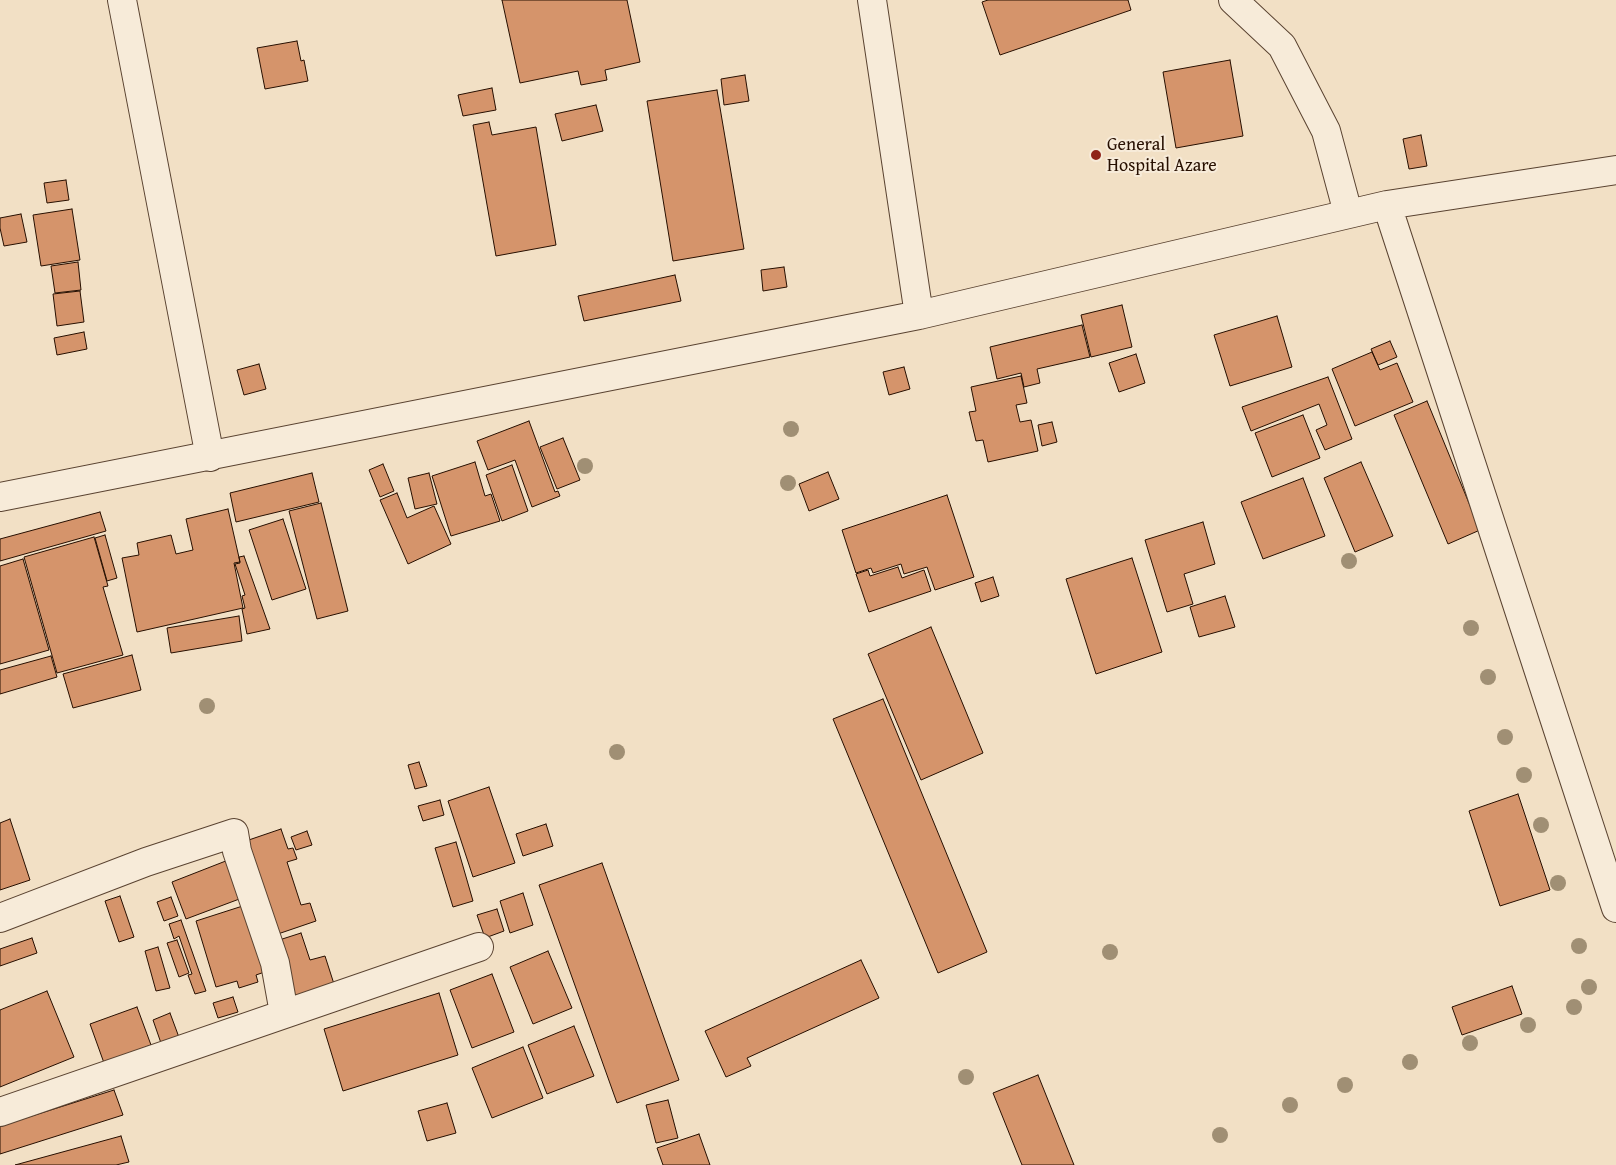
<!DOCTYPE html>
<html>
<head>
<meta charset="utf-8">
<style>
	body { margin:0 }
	canvas { display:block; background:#f2e0c5 }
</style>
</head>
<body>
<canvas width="1616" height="1165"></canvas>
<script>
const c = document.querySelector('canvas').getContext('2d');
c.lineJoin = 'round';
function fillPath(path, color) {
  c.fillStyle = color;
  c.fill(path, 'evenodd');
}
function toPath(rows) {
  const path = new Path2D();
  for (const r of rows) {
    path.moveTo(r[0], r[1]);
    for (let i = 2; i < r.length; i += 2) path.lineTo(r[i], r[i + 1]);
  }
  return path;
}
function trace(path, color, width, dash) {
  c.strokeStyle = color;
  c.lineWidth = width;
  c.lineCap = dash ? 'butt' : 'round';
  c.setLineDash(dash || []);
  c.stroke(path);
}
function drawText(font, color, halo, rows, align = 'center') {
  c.font = font + ' "Gentium Book Plus",serif';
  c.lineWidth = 4;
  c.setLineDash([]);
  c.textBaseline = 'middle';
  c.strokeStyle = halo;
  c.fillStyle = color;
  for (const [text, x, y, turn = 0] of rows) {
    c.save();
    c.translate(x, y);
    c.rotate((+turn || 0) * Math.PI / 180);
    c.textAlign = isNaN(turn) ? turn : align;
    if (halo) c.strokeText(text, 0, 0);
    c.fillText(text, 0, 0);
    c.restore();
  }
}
const building = toPath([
	[502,0,627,0,640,62,605,70,607,80,581,85,578,71,520,83,502,0],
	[988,0,1128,0,1131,10,1000,55,982,2,988,0],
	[297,41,301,61,304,60,308,81,265,89,257,48,297,41],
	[1230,60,1243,136,1176,148,1163,72,1230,60],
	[745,75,749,101,724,105,721,79,745,75],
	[492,88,496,110,463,116,458,95,492,88],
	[717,90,744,249,673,261,647,101,717,90],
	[596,105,603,131,562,141,555,114,596,105],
	[489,122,492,135,536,127,556,245,496,256,473,125,489,122],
	[1421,135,1427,166,1409,169,1403,139,1421,135],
	[66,180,69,200,47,203,44,183,66,180],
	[72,209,80,260,41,266,33,215,72,209],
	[21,214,27,242,4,246,0,228,0,218,21,214],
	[78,262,81,290,55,293,51,266,78,262],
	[784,267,787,287,763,291,761,270,784,267],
	[675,275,681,301,584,321,578,296,675,275],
	[80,291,84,322,57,326,53,294,80,291],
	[1122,305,1132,347,1091,357,1081,315,1122,305],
	[1277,316,1292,367,1230,386,1214,335,1277,316],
	[1082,325,1090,357,1037,369,1040,383,1024,387,1021,373,997,379,990,347,1082,325],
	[84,332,87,349,57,355,54,338,84,332],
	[1390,341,1397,357,1378,365,1371,349,1390,341],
	[1372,352,1380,370,1397,363,1413,402,1355,426,1332,369,1372,352],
	[1136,354,1145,383,1119,392,1109,363,1136,354],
	[259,364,266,389,244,395,237,370,259,364],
	[904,367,910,389,889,395,883,372,904,367],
	[1021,376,1027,403,1016,405,1020,422,1031,420,1038,451,988,462,983,440,976,441,969,412,976,411,971,387,1021,376],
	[1328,377,1352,439,1325,450,1316,430,1327,425,1319,404,1251,431,1242,407,1328,377],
	[1427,401,1480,530,1448,544,1394,415,1427,401],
	[1303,415,1320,458,1272,477,1255,433,1303,415],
	[529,421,555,492,558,491,560,496,532,507,515,460,488,470,477,441,529,421],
	[1052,422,1057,442,1042,446,1038,425,1052,422],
	[563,438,580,480,557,489,540,447,563,438],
	[475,462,485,496,491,494,500,521,451,536,432,476,475,462],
	[1361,462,1393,536,1355,552,1324,478,1361,462],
	[383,464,394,491,380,497,369,470,383,464],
	[512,465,528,511,502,521,486,475,512,465],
	[828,472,839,499,809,511,799,484,828,472],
	[312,473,319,502,236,522,230,493,312,473],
	[429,473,437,504,415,509,408,478,429,473],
	[1303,478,1325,536,1263,559,1241,502,1303,478],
	[397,493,407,518,434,506,451,544,408,564,380,500,397,493],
	[947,495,974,577,935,590,927,567,904,574,901,564,873,573,871,568,856,573,842,530,947,495],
	[321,503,348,611,317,619,289,511,321,503],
	[228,509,240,562,234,563,243,608,137,632,122,558,139,555,137,543,171,535,176,554,193,550,186,519,228,509],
	[100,512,106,531,0,561,0,539,100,512],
	[283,519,306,589,272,600,249,530,283,519],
	[1203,522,1215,564,1184,574,1193,604,1167,612,1145,540,1203,522],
	[105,535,117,578,107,581,95,538,105,535],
	[94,537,108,586,103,587,123,655,57,673,24,557,94,537],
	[244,556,270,629,247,634,242,609,245,608,242,596,245,595,235,564,240,563,239,557,244,556],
	[1132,558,1162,652,1096,674,1066,579,1132,558],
	[23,559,49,650,0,664,0,566,23,559],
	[898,567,902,578,924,570,931,591,869,612,856,574,868,570,870,576,898,567],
	[993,577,999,596,981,602,975,583,993,577],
	[1225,596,1235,627,1199,637,1190,607,1225,596],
	[239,616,242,641,171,653,167,628,239,616],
	[931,627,983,753,921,780,868,654,931,627],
	[132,655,141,690,73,708,63,674,132,655],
	[51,656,57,677,0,694,0,670,51,656],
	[883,699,987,952,938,973,833,719,883,699],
	[419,762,427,786,415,789,408,765,419,762],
	[489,787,515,863,473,877,448,801,489,787],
	[1518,794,1550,890,1500,906,1469,811,1518,794],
	[440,800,444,815,423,821,418,806,440,800],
	[10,819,30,880,0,890,0,823,10,819],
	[546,824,553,846,523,856,516,834,546,824],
	[281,829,288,849,293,848,297,859,287,862,301,905,310,903,316,921,269,937,237,844,281,829],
	[307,831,312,845,296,850,291,837,307,831],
	[456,842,473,901,453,907,435,848,456,842],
	[236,857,250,895,186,919,172,882,236,857],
	[602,863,679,1080,617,1103,539,885,602,863],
	[523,893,533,925,510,933,500,901,523,893],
	[120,896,134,937,119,942,105,901,120,896],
	[171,897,178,916,164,921,157,902,171,897],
	[252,903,273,969,256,975,258,982,239,988,237,981,216,987,196,921,252,903],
	[497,909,504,931,485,938,477,915,497,909],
	[181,920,206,991,195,994,188,975,192,974,179,936,174,939,169,924,181,920],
	[301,933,310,960,325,956,334,984,290,998,273,942,301,933],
	[32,938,37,953,0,966,0,949,32,938],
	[177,940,189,973,179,977,167,943,177,940],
	[158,947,170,988,156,991,145,951,158,947],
	[548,951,572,1008,533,1024,510,967,548,951],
	[861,960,879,998,747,1058,751,1066,726,1077,705,1031,861,960],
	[492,974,514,1032,472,1048,450,990,492,974],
	[1512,986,1522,1014,1462,1035,1452,1007,1512,986],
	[47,991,74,1057,0,1087,0,1010,47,991],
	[439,993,458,1055,343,1091,324,1029,439,993],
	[233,997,238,1012,218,1018,213,1003,233,997],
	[137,1007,151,1045,104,1063,90,1024,137,1007],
	[170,1013,180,1040,162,1046,153,1020,170,1013],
	[574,1026,594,1076,547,1094,528,1045,574,1026],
	[523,1047,543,1098,492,1118,472,1068,523,1047],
	[1038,1075,1074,1165,1022,1165,993,1093,1038,1075],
	[114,1090,123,1115,0,1154,0,1126,114,1090],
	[668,1100,678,1138,656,1143,646,1105,668,1100],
	[447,1103,456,1133,427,1141,418,1111,447,1103],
	[699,1134,710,1165,663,1165,657,1148,699,1134],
	[121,1136,129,1162,116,1165,15,1165,121,1136]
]);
fillPath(building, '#d5946b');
trace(building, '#270f00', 1);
const minor = toPath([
	[122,0,210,457],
	[872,0,919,315],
	[1233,0,1282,46,1326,131,1348,213],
	[1387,205,1616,908],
	[0,497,919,315,1387,205,1616,170],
	[0,918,146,862,234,833,237,851,275,963,284,1013],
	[0,1112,479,947]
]);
trace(minor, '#5a4331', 30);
trace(minor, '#f7ebd9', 28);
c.fillStyle = '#a08f74';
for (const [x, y] of [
	[791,429],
	[585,466],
	[788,483],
	[1349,561],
	[1471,628],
	[1488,677],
	[207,706],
	[1505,737],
	[617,752],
	[1524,775],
	[1541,825],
	[1558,883],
	[1579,946],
	[1110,952],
	[1589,987],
	[1574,1007],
	[1528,1025],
	[1470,1043],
	[1410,1062],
	[966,1077],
	[1345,1085],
	[1290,1105],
	[1220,1135]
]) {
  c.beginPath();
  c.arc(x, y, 8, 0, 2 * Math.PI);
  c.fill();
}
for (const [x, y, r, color] of [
	[1096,155,6,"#8f2418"]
]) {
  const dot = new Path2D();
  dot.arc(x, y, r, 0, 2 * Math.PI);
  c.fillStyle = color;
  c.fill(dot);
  trace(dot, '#f7ebd9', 2);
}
drawText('18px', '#270f00', '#f7ebd9', [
	["General",1107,145],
	["Hospital Azare",1107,166]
], 'left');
</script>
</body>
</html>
